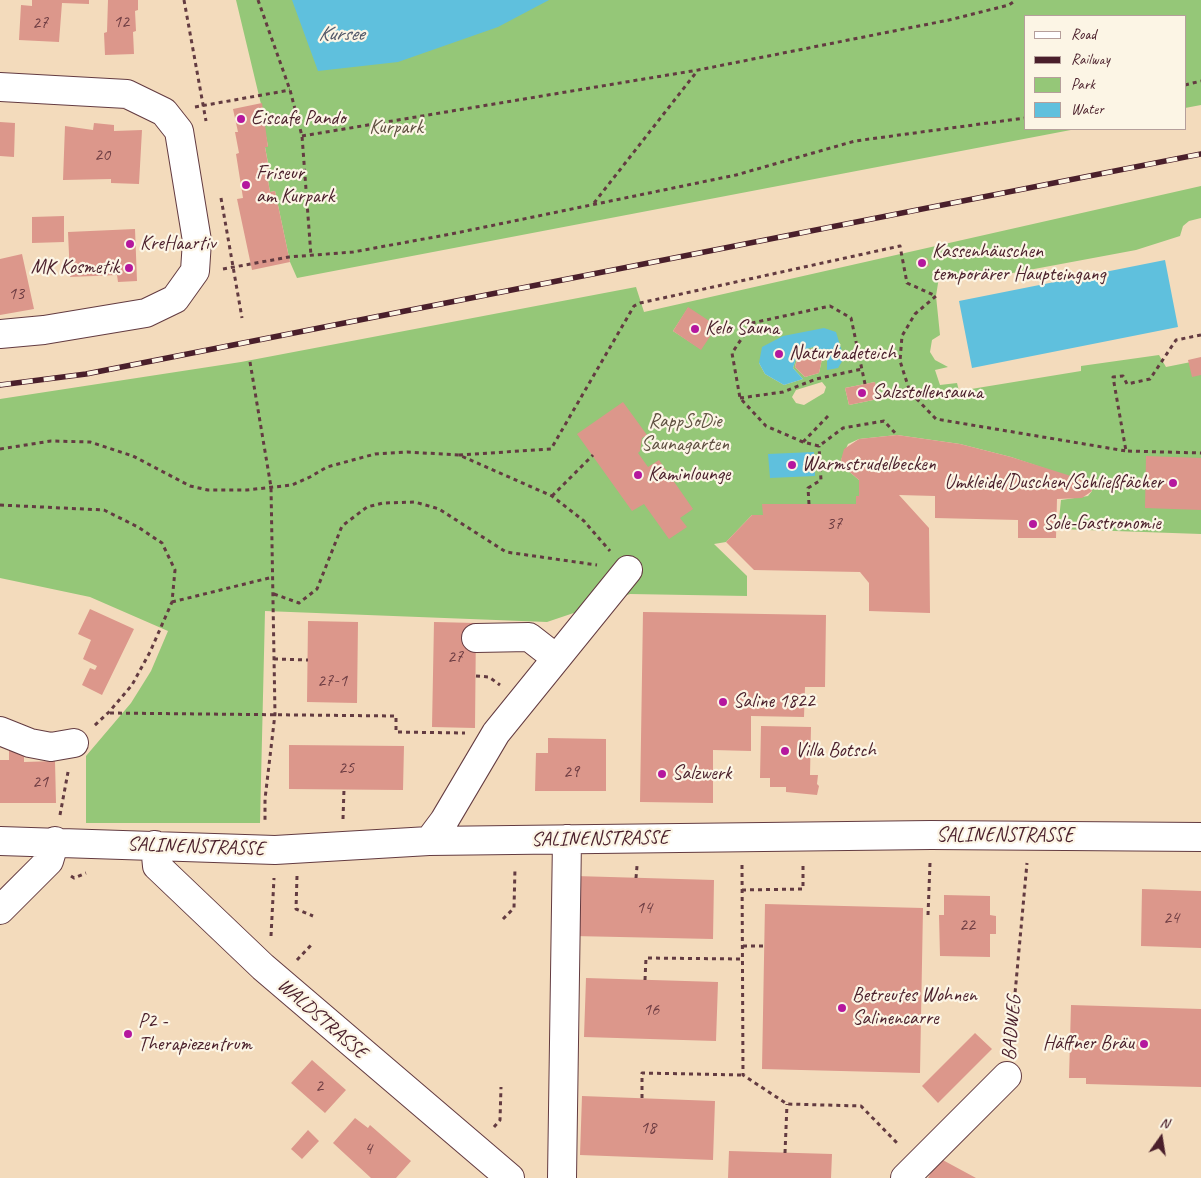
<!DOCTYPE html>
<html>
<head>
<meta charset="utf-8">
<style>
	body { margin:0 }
	#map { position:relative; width:1201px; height:1178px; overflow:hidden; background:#f3dbbc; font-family:Caveat,sans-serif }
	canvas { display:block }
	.legend { position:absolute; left:1024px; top:15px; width:162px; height:115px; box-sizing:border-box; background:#fcf5e5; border:1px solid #b59f9b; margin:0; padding:6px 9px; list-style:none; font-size:15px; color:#4a1f2b }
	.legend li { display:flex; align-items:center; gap:10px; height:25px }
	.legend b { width:25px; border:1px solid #b59f9b }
	.north { position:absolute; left:1136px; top:1113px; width:50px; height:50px; -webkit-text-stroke:4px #fcf5e5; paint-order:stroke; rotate:13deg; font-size:14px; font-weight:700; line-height:20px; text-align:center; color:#4a1f2b }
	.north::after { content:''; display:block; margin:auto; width:18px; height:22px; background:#4a1f2b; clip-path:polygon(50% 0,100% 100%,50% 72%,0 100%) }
</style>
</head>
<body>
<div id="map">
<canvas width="1201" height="1178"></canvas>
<ul class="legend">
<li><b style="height:6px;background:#fff"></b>Road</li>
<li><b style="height:6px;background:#4a1f2b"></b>Railway</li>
<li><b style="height:14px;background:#95c778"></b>Park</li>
<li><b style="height:14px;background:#5fc0dd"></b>Water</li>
</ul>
<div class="north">N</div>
</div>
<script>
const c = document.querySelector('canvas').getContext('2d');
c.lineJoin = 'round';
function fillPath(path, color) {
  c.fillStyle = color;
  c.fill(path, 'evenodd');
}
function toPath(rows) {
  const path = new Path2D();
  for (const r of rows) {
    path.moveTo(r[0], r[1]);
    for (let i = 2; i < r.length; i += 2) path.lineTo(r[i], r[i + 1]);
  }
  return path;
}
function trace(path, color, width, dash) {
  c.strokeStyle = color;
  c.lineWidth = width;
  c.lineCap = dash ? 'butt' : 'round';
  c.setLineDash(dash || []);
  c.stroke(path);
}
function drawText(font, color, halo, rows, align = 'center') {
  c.font = font + ' Caveat,sans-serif';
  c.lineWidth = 4.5;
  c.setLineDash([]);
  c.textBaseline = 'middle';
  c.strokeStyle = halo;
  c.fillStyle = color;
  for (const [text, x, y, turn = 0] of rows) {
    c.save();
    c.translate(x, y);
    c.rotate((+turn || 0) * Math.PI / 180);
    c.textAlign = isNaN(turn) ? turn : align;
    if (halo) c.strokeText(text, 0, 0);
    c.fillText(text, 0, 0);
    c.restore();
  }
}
fillPath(toPath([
	[236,0,1201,0,1201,105,1185,108,1185,16,1025,16,1025,129,1076,129,297,278,290,262,275,191,270,192,266,169,269,168,265,147,268,146,264,127,266,125],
	[1201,186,1201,218,1189,221,1183,226,1180,236,1136,250,1002,275,946,274,939,277,936,296,940,335,932,340,930,352,935,360,948,367,935,370,940,385,957,383,959,391,1081,371,1081,366,1159,355,1166,367,1201,360,1201,534,1058,529,1061,500,1088,496,1092,491,1088,483,1011,457,960,444,897,435,859,439,848,444,841,460,845,468,859,480,859,496,856,496,856,504,763,504,763,515,752,515,726,542,714,544,747,576,747,596,630,594,547,622,265,611,260,823,86,823,86,756,131,703,151,671,168,631,90,597,0,578,0,399,241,362,636,287,644,312],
	[688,308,701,349,673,331],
	[836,333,827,358,816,346,798,351,793,368,803,379,784,385,765,374,759,363],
	[812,349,822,359,819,373,805,377,795,367,798,354],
	[822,382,826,387,824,393,804,405,796,403,792,397,796,390],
	[875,382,878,399,849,405,845,388]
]), '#95c778');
fillPath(toPath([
	[292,0,549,0,498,27,398,62,318,71],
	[1165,260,1178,327,972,368,959,301],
	[824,328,836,332,844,358,838,368,827,370,827,358,816,346,798,352,793,368,803,379,784,385,765,374,759,363,762,347,783,336],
	[814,452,815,476,770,478,768,454]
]), '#5fc0dd');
fillPath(toPath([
	[32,0,89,0,89,4,62,3,59,42,19,40,21,5,32,6],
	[108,0,138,0,138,10,135,11,136,31,133,32,134,54,105,55,104,33,107,32],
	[262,103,268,147,265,147,269,169,266,169,270,192,275,191,290,262,252,270,237,199,243,198,236,154,239,153,235,132,238,132,233,109],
	[0,122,15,123,14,157,0,156],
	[94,123,114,125,114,131,142,130,139,184,111,183,111,179,63,180,65,126,93,130],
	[64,216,64,242,32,243,32,217],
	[135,229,137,281,118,282,117,275,70,277,68,232],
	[22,254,34,309,0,315,0,259],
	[927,258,929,266,918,268,916,260],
	[688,307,717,326,701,350,673,331],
	[811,349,822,359,819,373,805,377,795,367,799,353],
	[1201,357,1201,375,1192,377,1188,360],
	[875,382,878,399,849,405,845,388],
	[623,402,647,435,642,438,640,451,638,453,648,467,659,460,693,509,680,518,687,527,669,539,644,504,632,511,577,434],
	[897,435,960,444,1011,457,1074,477,1088,483,1092,491,1082,498,1057,499,1056,538,1018,538,1018,520,935,518,935,496,899,495,929,528,930,613,869,611,869,583,860,572,754,570,726,542,752,515,763,515,762,504,856,504,856,496,859,496,859,480,845,468,841,460,844,449,859,439],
	[1146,456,1201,458,1201,510,1145,508],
	[90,609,134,629,102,695,82,685,90,668,95,670,97,666,83,659,91,640,78,634],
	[643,612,826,615,825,687,805,687,804,717,751,716,751,751,713,750,713,803,640,802],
	[308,621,358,622,357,703,307,702],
	[434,622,476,623,475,728,432,727],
	[761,726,811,727,810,775,818,775,817,784,819,786,817,795,786,792,786,787,770,787,770,778,760,778],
	[548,738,606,739,606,791,535,791,536,753,548,753],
	[9,745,24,745,24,762,55,761,56,803,0,803,0,760,9,760],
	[289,745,404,746,403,790,289,789],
	[575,876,714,880,713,939,573,936],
	[1142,889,1201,891,1201,948,1141,946],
	[944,895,990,896,990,915,996,916,996,934,990,934,990,957,940,956,939,915,944,915],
	[765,904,923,908,920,1073,762,1069],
	[586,978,718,982,716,1041,584,1037],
	[1071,1005,1201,1009,1201,1087,1086,1084,1086,1078,1069,1078],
	[975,1033,992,1049,938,1103,922,1086],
	[312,1060,346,1090,325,1113,291,1083],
	[582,1096,715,1101,713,1160,580,1155],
	[355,1118,368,1128,370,1125,411,1161,396,1178,371,1178,333,1143],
	[308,1130,319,1141,302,1159,291,1149],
	[729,1151,832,1154,831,1178,728,1178],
	[939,1158,976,1178,928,1178]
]), '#dc978b');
const minor = toPath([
	[0,87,127,94,164,112,179,131,197,241,195,271,175,299,146,313,44,330,0,334],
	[476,638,529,637,556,658],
	[0,731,30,743,51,747,74,743],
	[0,841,275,850,429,841,931,835,1201,837],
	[429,841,444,821,496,733,628,570],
	[155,845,157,866,263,967,510,1178],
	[0,910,49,861,55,841],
	[562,1178,567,839],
	[905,1178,1007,1076]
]);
trace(minor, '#633b41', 30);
trace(toPath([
	[184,0,206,121],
	[258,0,290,90,302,136,311,256],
	[1185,85,1201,81],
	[195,107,290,90],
	[302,136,698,70,949,20,1009,5,1016,0],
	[221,198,242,318],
	[594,203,698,70],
	[223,269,289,257,353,252,451,234,736,175,855,141,1025,118],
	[1201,335,1176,340,1150,379,1127,384,1123,376,1113,377,1126,451,1201,453],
	[250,362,271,487,275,714,265,799,265,821],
	[865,384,851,318,830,306,752,323,732,353,740,398,766,426,803,442,819,446,843,428,884,421,897,435],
	[740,398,783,392,816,379,862,369],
	[803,442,829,415],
	[0,449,51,441,90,442,133,456,190,486,208,490,247,490,292,485,310,477,327,467,375,454,407,452,459,455,552,496,584,521,610,551],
	[459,455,551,449,634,306,640,303,900,246,907,283,936,296,915,314,902,336,900,361,910,392,936,419,1126,451],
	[552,496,593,455],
	[809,504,808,488,821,480,819,446],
	[0,505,104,510,138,527,162,543,175,570,172,602,150,652,132,685,109,712,94,726],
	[274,594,299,603,317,589,342,526,367,507,383,503,415,502,439,509,506,552,597,565],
	[172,602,273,577],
	[274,659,308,660],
	[476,676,489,677,500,685],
	[110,713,396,716,396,732,465,733],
	[60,815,68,772],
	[343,819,344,789],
	[742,865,743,1075,787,1104,861,1106,899,1145],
	[71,876,74,878,86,873],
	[297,876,296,909,313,916],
	[636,878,637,866],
	[742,890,803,889,803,863],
	[928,915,930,863],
	[503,919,514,908,515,868],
	[271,936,274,878],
	[743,946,765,946],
	[297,960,313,943],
	[645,980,646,958,742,959],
	[1010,1048,1027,863],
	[642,1098,642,1073,743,1075],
	[494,1127,500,1120,501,1087],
	[785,1153,787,1104]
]), '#633b41', 3, [4, 4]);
trace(minor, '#fff', 28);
const rail = toPath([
	[0,385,86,374,1201,154]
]);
trace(rail, '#4a1f2b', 5.5);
trace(rail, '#fcf5e5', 4, [11]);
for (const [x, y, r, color] of [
	[241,119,5,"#b5179e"],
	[246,185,5,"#b5179e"],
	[130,244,5,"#b5179e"],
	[922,263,5,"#b5179e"],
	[129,268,5,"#b5179e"],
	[695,329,5,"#b5179e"],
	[779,354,5,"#b5179e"],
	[862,393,5,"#b5179e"],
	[792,465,5,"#b5179e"],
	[638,475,5,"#b5179e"],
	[1173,483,5,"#b5179e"],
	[1033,524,5,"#b5179e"],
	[723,702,5,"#b5179e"],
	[785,751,5,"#b5179e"],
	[662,774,5,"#b5179e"],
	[842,1008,5,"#b5179e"],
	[128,1034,5,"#b5179e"],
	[1144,1044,5,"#b5179e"]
]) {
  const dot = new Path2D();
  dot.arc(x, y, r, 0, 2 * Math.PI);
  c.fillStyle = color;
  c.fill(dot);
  trace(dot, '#fcf5e5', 2);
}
drawText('18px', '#6e3d43', null, [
	["12",121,22],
	["27",40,23],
	["20",102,155],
	["13",16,294],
	["37",834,524],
	["27",455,657],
	["27-1",332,681],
	["25",346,768],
	["29",571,772],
	["21",40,782],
	["14",644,908],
	["24",1171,918],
	["22",967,925],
	["16",651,1010],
	["2",319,1086],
	["18",648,1128],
	["4",368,1149]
]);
drawText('20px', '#4a1f2b', '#fcf5e5', [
	["Eiscafe Pando",251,119],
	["Friseur",256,174],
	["am Kurpark",256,197],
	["KreHaartiv",140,244],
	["Kassenhäuschen",932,252],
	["temporärer Haupteingang",932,275],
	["MK Kosmetik",119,268,"right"],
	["Kelo Sauna",705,329],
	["Naturbadeteich",789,354],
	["Salzstollensauna",872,393],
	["Warmstrudelbecken",802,465],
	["Kaminlounge",648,475],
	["Umkleide/Duschen/Schließfächer",1163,483,"right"],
	["Sole-Gastronomie",1043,524],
	["Saline 1822",733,702],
	["Villa Botsch",795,751],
	["Salzwerk",672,774],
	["Betreutes Wohnen",852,996],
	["Salinencarre",852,1019],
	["P2 -",138,1022],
	["Therapiezentrum",138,1045],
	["Häffner Bräu",1134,1044,"right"]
], 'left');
drawText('20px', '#605142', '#fcf5e5', [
	["Kurpark",396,128],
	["RappSoDie",685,422],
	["Saunagarten",685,445]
]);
drawText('20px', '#4a1f2b', '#fcf5e5', [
	["SALINENSTRASSE",1005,836],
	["SALINENSTRASSE",600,839,-1],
	["SALINENSTRASSE",196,847,2],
	["WALDSTRASSE",322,1019,41],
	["BADWEG",1012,1028,-85]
]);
drawText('italic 21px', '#515769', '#fcf5e5', [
	["Kursee",341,34]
]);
</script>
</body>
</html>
